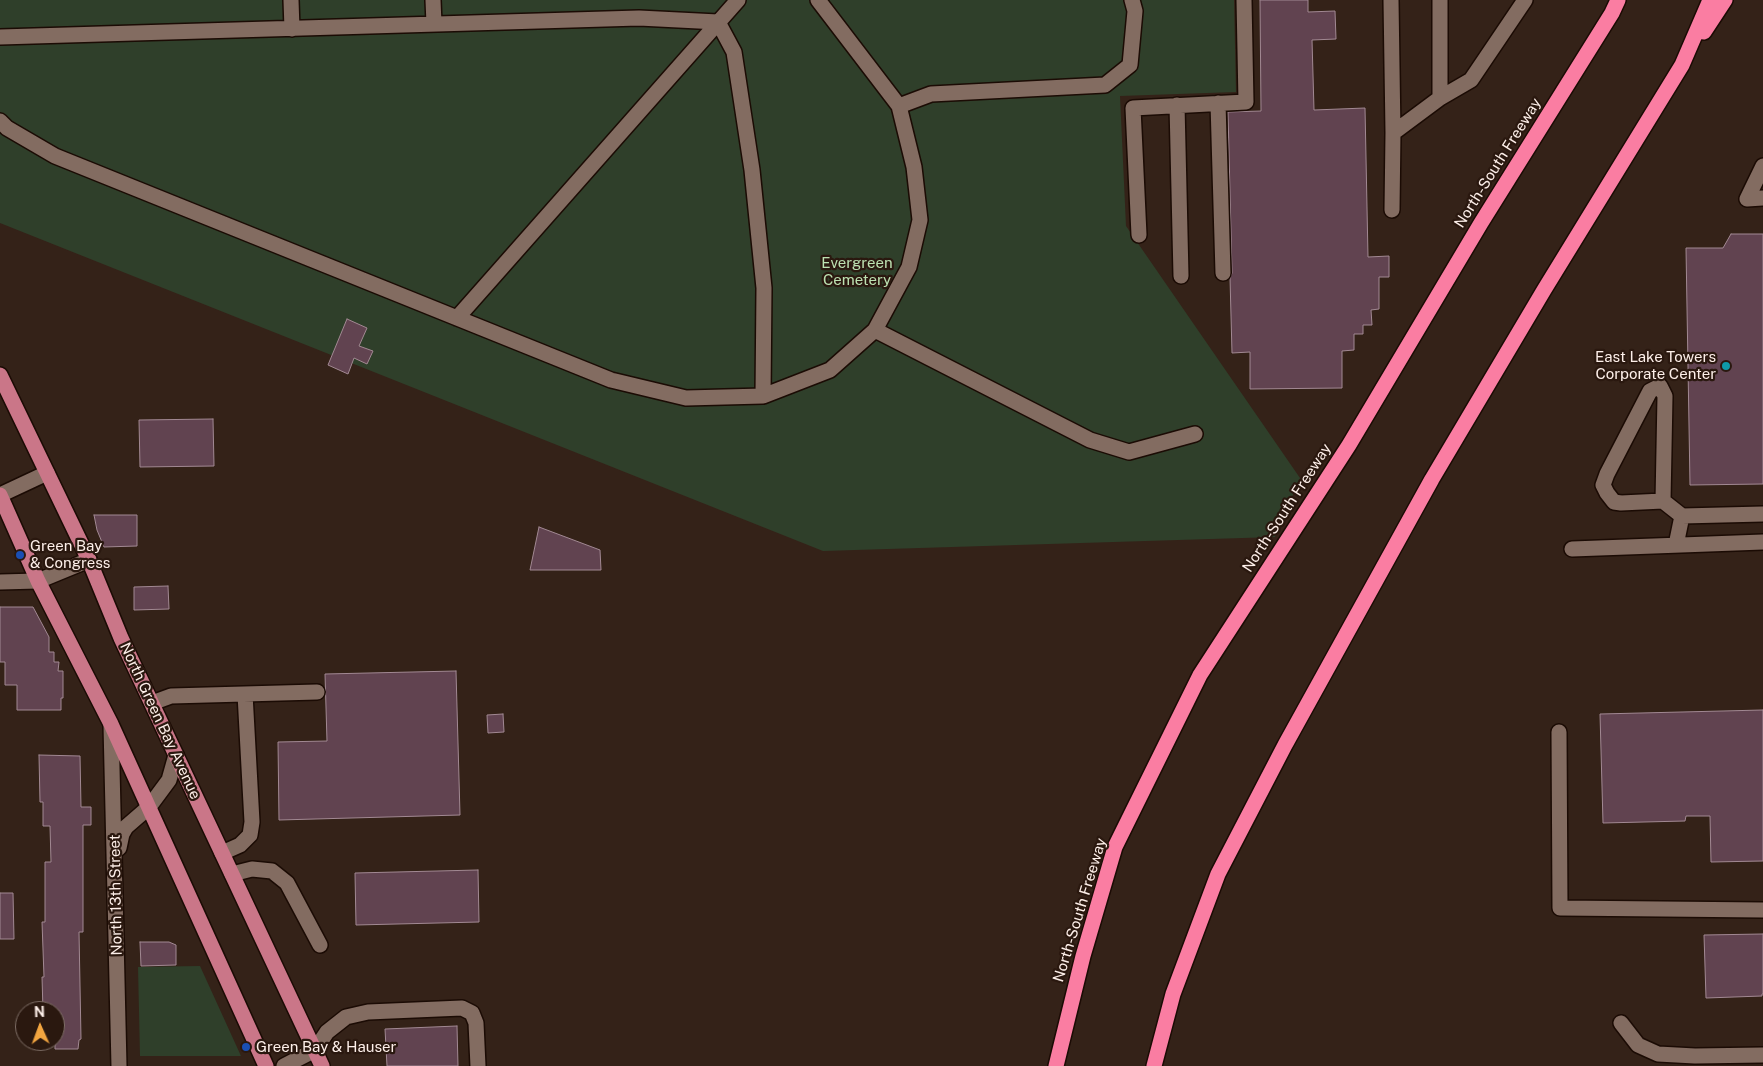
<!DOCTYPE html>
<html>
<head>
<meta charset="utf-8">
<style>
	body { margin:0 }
	#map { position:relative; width:1763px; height:1066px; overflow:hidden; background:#342218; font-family:"Public Sans",sans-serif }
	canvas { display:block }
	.north { position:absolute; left:15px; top:1001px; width:50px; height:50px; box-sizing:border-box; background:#2a180f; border:1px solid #7e6e66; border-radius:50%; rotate:358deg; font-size:14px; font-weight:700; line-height:20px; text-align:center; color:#fdefe9 }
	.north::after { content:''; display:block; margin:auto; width:18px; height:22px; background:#f2a540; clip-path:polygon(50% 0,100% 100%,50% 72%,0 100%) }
</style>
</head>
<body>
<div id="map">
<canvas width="1763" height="1066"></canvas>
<div class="north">N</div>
</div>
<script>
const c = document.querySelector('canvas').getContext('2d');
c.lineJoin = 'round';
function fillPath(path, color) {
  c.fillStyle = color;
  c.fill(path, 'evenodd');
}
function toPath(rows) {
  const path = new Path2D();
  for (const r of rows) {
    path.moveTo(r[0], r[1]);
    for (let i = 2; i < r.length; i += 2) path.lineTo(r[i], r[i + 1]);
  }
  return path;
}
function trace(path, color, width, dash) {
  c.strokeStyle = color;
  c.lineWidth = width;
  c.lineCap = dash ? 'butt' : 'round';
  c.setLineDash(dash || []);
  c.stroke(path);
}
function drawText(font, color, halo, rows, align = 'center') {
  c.font = font + ' "Public Sans",sans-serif';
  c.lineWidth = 4.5;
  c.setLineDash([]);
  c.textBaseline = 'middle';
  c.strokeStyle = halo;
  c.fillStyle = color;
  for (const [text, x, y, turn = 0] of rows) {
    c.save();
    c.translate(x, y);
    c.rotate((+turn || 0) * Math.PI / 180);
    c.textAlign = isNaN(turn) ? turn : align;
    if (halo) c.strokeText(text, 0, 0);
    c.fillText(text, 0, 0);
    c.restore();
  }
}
fillPath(toPath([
	[0,0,1234,0,1236,92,1120,96,1126,226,1300,478,1275,537,823,551,0,223],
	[200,966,241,1056,140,1056,138,967]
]), '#2f3f2a');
const building = toPath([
	[1260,0,1308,0,1308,12,1335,11,1336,39,1312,40,1314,110,1365,108,1368,257,1389,256,1389,277,1379,277,1379,309,1371,310,1372,325,1363,325,1363,334,1354,334,1354,350,1342,351,1342,388,1250,389,1250,352,1232,353,1230,278,1232,273,1228,112,1261,111,1260,0],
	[1731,234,1763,234,1763,484,1690,485,1686,248,1723,248,1731,234],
	[347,319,367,328,359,346,373,351,367,364,354,358,348,374,328,365,347,319],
	[213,419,214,466,140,467,139,420,213,419],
	[94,515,137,515,137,546,104,547,97,530,94,515],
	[539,527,600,550,601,570,530,570,539,527],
	[168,586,169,609,134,610,134,587,168,586],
	[0,607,33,607,49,637,49,652,54,652,54,662,59,662,58,671,63,671,63,698,61,698,61,710,17,710,17,685,5,685,5,662,0,662,0,607],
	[456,671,460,815,279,820,278,742,327,741,325,674,456,671],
	[1763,710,1763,861,1711,862,1710,816,1686,816,1685,821,1603,823,1600,714,1763,710],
	[503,714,504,732,488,733,487,715,503,714],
	[39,755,80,756,81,807,91,807,91,825,83,825,83,932,79,932,81,1039,79,1040,78,1049,55,1049,55,1011,43,1011,42,977,44,977,42,922,45,922,45,862,51,862,50,826,43,826,43,802,40,802,39,755],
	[478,870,479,922,356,925,355,873,478,870],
	[0,893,13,893,14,939,0,939,0,893],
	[1763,934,1763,994,1762,994,1762,996,1706,998,1704,935,1763,934],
	[140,942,169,942,176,945,176,965,141,966,140,942],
	[457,1026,458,1066,387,1066,385,1029,457,1026]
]);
fillPath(building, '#614350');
trace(building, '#a28993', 1);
const minor = toPath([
	[291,0,292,29],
	[433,0,434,24],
	[1391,0,1393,133],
	[0,37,639,18,718,22,734,52,752,170,764,288,763,396],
	[1440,98,1471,80,1525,0],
	[1218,103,1223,273],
	[1177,105,1181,276],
	[899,106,931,94,1105,85,1130,65,1135,11,1132,0],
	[0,121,7,128,55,156,611,380,686,398,763,396,830,370,875,330,909,267,920,220,914,167,899,106,818,0],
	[1763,166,1747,199,1763,198],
	[1392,210,1393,133,1440,98,1440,0],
	[1139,235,1133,108,1246,102,1244,0],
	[457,318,738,0],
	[875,330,1090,440,1129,452,1195,434],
	[0,495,47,473],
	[1663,501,1665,396,1660,386,1650,391,1607,474,1603,485,1607,493,1614,502,1621,503,1663,501,1682,516,1763,514],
	[1676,545,1682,516],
	[1572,549,1763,542],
	[0,582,38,581,89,560],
	[152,703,171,696,317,692],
	[111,725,119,1066],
	[1559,732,1560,908,1763,910],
	[119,848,122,834,126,827,149,807,169,780,176,755],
	[222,853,240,845,250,835,252,822,245,694],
	[232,874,252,869,272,871,287,883,320,945],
	[1621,1023,1638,1045,1658,1054,1695,1056,1763,1055],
	[284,1066,315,1050,327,1032,346,1017,368,1012,462,1008,472,1013,476,1023,478,1066]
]);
const major = toPath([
	[0,375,89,560,121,638,322,1066],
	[0,495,38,581,111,724,266,1066]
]);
const highway = toPath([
	[1704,32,1725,0],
	[1056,1066,1083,956,1115,847,1200,675,1349,445,1481,223,1612,13,1618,0],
	[1154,1066,1173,994,1218,874,1285,745,1432,479,1544,290,1682,65,1710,0]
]);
trace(minor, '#1b0b04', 18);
trace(major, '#1b0b04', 18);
trace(highway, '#1b0b04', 18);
trace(minor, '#836c61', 15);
trace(major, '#ca7688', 15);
trace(highway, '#fa7da2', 15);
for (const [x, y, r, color] of [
	[1726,366,5,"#0f9aa8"],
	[20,555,5,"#1a4fb4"],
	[246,1047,5,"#1a4fb4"]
]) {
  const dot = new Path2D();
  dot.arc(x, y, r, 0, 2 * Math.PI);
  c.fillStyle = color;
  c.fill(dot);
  trace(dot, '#2a180f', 2);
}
drawText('15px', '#fdefe9', '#2a180f', [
	["North-South Freeway",1498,163,-58],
	["North-South Freeway",1287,508,-57],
	["North Green Bay Avenue",160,721,65],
	["North 13th Street",116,895,-91],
	["North-South Freeway",1080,910,-73]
]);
drawText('15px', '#bce1b1', '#2a180f', [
	["Evergreen",857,263],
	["Cemetery",857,280]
]);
drawText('15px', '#fdefe9', '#2a180f', [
	["East Lake Towers",1716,357,"right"],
	["Corporate Center",1716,374,"right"],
	["Green Bay",30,546],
	["& Congress",30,563],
	["Green Bay & Hauser",256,1047]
], 'left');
</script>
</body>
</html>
